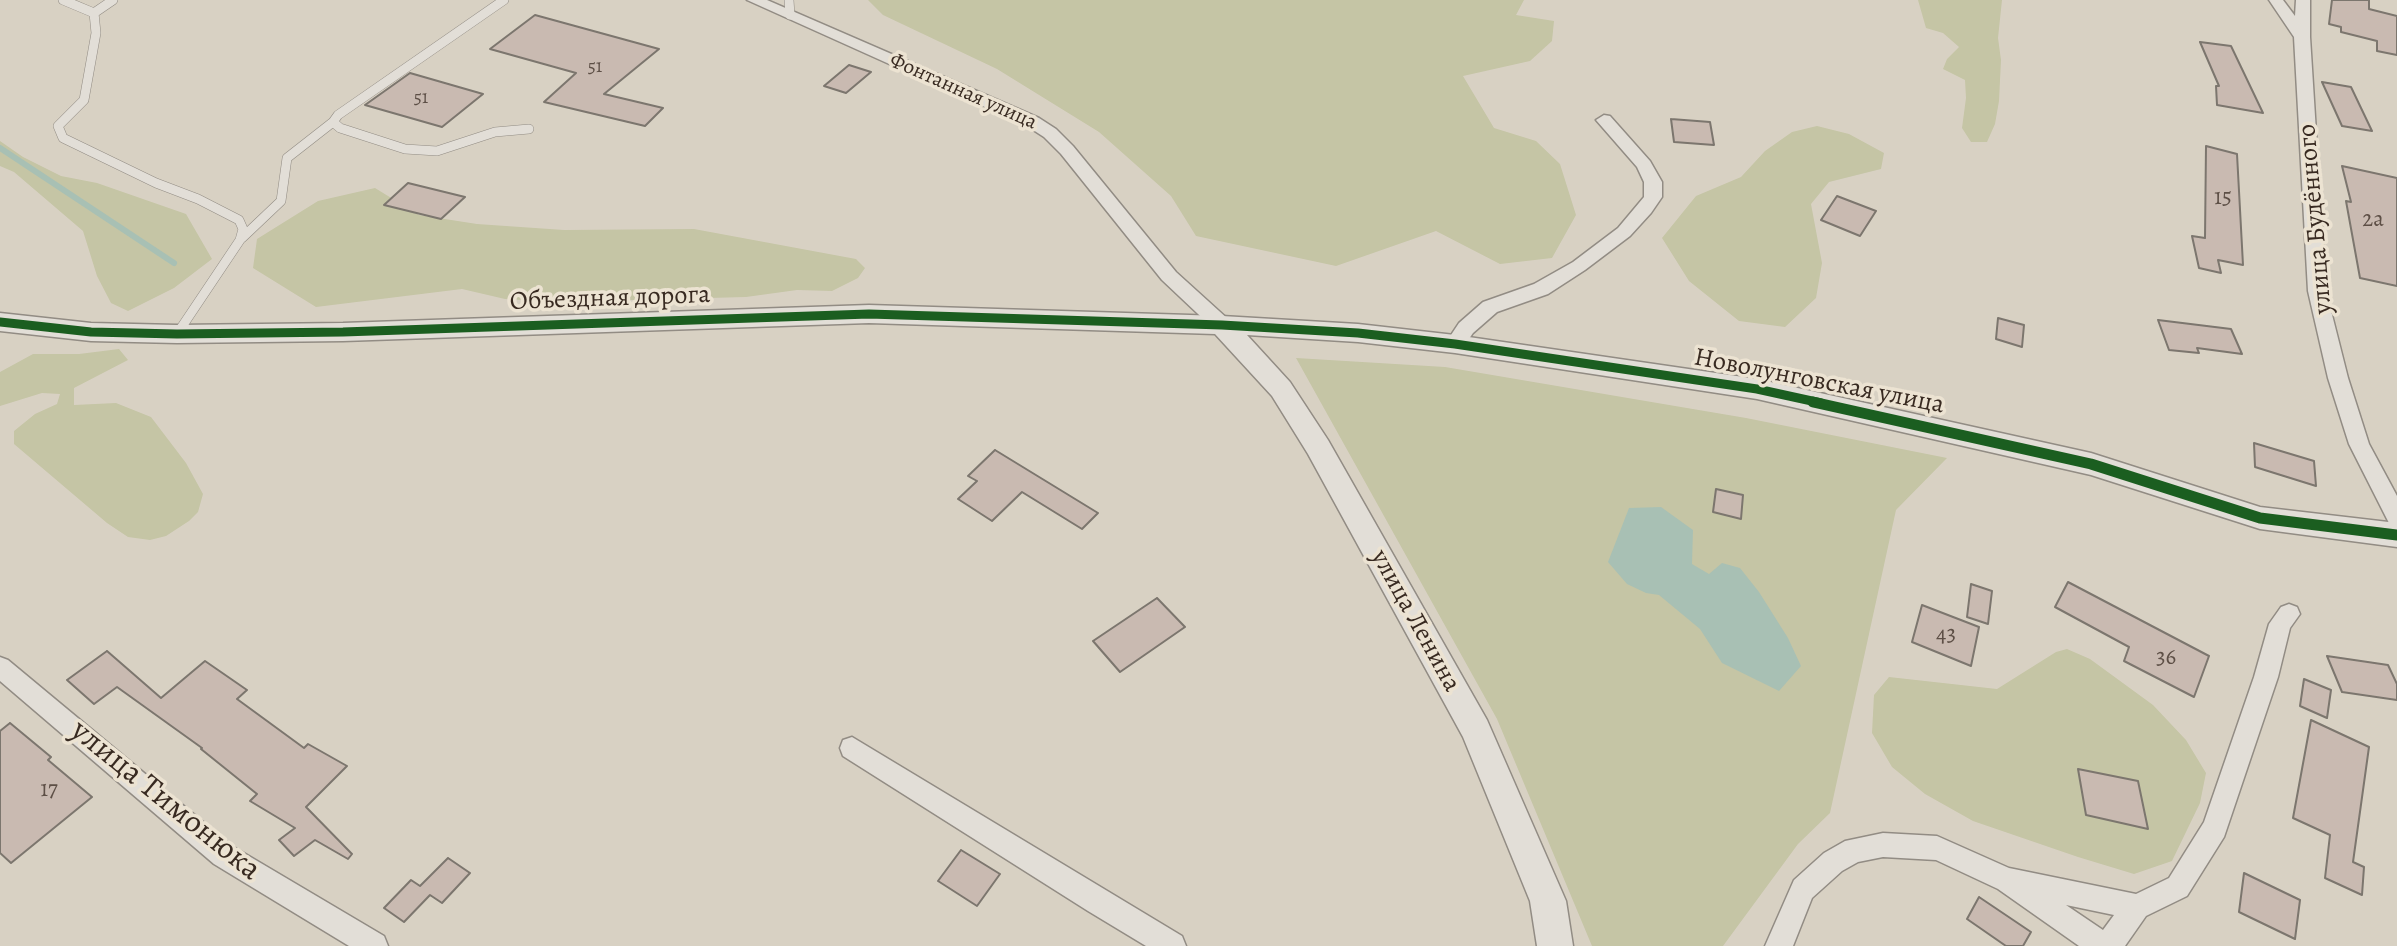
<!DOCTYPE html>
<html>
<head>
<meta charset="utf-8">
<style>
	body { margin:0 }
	canvas { display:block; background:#d8d1c3 }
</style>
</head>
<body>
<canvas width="2397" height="946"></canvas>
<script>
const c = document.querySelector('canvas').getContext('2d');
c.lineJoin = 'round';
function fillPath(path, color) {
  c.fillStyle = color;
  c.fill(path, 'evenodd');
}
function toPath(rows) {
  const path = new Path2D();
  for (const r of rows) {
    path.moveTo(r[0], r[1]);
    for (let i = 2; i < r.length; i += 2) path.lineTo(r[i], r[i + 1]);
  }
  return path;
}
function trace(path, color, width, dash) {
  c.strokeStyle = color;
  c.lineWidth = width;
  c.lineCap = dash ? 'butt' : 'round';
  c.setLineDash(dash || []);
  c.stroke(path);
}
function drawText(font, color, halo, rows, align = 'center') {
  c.font = font + ' Alegreya,serif';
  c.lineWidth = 7;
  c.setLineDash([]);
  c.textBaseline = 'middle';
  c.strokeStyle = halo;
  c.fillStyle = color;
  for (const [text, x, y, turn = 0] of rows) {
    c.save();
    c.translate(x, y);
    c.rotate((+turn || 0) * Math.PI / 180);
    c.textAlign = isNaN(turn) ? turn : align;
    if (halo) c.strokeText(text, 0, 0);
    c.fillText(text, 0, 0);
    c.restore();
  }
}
fillPath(toPath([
	[868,0,1524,0,1516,15,1554,21,1552,41,1530,61,1463,76,1494,128,1536,141,1560,164,1576,215,1552,258,1500,264,1436,231,1336,266,1196,236,1171,196,1099,132,997,69,883,15],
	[1918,0,2002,0,1998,38,2001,60,1999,101,1995,124,1987,142,1971,142,1962,128,1966,98,1965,80,1943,69,1947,59,1959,47,1943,33,1926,28],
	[1817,126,1849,134,1884,153,1881,169,1829,182,1811,204,1822,263,1816,298,1785,327,1739,321,1689,281,1662,238,1696,196,1741,177,1765,151,1792,132],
	[0,141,23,157,61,176,97,183,186,214,212,259,174,288,128,311,111,303,97,276,83,231,14,172,0,166],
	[375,188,419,215,477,224,564,230,694,229,856,259,865,268,858,278,832,291,797,290,746,297,557,302,505,299,462,289,316,307,253,268,257,239,318,201],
	[119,349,128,360,74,388,74,405,116,403,151,417,186,463,203,494,198,512,189,521,166,536,150,540,128,537,107,523,14,444,14,431,35,414,57,404,60,394,42,393,0,406,0,372,33,354,79,354],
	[1296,358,1445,367,1746,418,1947,458,1896,510,1830,813,1798,844,1723,946,1592,946,1497,719],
	[2067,649,2090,659,2153,705,2186,740,2206,773,2200,803,2172,861,2134,874,2078,857,1973,821,1925,794,1892,767,1872,733,1874,695,1889,677,1997,689,2056,652]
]), '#c5c5a5');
fillPath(toPath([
	[1661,507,1693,530,1692,564,1709,574,1722,563,1740,568,1759,592,1788,638,1801,666,1779,691,1722,663,1700,629,1659,595,1646,593,1627,584,1608,562,1629,508]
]), '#a8c0b4');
trace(toPath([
	[0,148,174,263]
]), '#a8c0b4', 6);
const building = toPath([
	[2332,0,2369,0,2369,9,2397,16,2397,55,2377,51,2377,41,2341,32,2341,27,2329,24,2332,0],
	[535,15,659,49,604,94,663,108,645,126,544,102,576,73,490,49,535,15],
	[2200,42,2231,46,2263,113,2217,105,2216,86,2219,86,2200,42],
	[849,65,871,72,846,93,824,86,849,65],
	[410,73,483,94,442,127,365,105,410,73],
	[2322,82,2351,87,2372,131,2342,126,2322,82],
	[1671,119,1710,122,1714,145,1674,142,1671,119],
	[2206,146,2237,154,2243,265,2218,260,2221,273,2199,268,2192,236,2205,238,2206,146],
	[2342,166,2397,178,2397,286,2360,278,2346,201,2351,202,2342,166],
	[408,183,465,197,441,219,384,205,408,183],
	[1837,196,1876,211,1860,236,1821,220,1837,196],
	[1998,318,2024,325,2022,347,1996,339,1998,318],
	[2158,320,2231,329,2242,354,2197,348,2199,353,2169,350,2158,320],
	[2254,443,2314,461,2316,486,2255,467,2254,443],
	[995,450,1098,513,1082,529,1022,492,992,521,958,499,977,481,968,476,995,450],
	[1716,489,1743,495,1741,519,1713,512,1716,489],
	[2068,582,2209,656,2194,697,2124,661,2129,647,2055,607,2068,582],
	[1971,584,1992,591,1988,624,1967,617,1971,584],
	[1157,598,1185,627,1120,672,1093,641,1157,598],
	[1922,605,1979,627,1971,666,1912,642,1922,605],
	[107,651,161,698,205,661,247,690,237,699,304,748,308,744,347,766,306,807,352,854,348,859,315,840,294,856,279,840,295,828,250,801,257,794,201,749,202,748,117,687,94,704,67,680,107,651],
	[2327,656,2388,665,2397,684,2397,700,2342,692,2327,656],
	[2304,679,2331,690,2327,718,2300,706,2304,679],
	[2311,720,2369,747,2353,862,2364,867,2362,895,2325,878,2330,835,2293,818,2311,720],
	[10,723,51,757,48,760,92,797,11,863,0,853,0,731,10,723],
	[2078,769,2138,781,2148,829,2086,815,2078,769],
	[961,850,1000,874,977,906,938,881,961,850],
	[448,858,470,873,442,903,430,895,404,922,384,908,411,880,420,886,448,858],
	[2244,873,2300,900,2295,939,2239,912,2244,873],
	[1979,897,2031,932,2023,946,2006,946,1967,919,1979,897]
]);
fillPath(building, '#c9bab1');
trace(building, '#7c766e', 2);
const service = toPath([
	[63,0,94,13],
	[504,0,338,115,333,122,340,128,405,149,437,151,495,132,529,129],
	[789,0,790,15],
	[94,13,96,33,84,100,58,126,63,138,156,183,198,199,239,220,243,229,240,240,177,334],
	[94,13,113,0],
	[242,238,281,201,287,158,333,122]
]);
const minor = toPath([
	[747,0,767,0,1039,118,1056,129,1073,146,1176,272,1229,320,1232,325,1229,330,1215,330,1162,280,1061,154,1044,137,1027,126,747,0],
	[2269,0,2283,0,2295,16,2296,0,2310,0,2310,37,2326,291,2348,378,2369,444,2397,496,2397,526,2389,523,2349,444,2328,378,2308,291,2294,37,2269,0],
	[1604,115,1610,116,1650,161,1662,182,1662,197,1651,213,1630,236,1585,270,1548,294,1497,312,1473,333,1462,349,1448,349,1445,344,1459,323,1483,302,1534,284,1573,262,1618,228,1644,197,1644,182,1637,167,1596,120,1604,115],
	[2289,604,2297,607,2300,614,2290,628,2278,677,2224,837,2187,896,2146,916,2125,946,2079,946,1998,889,1936,860,1883,857,1858,862,1842,871,1812,898,1793,946,1765,946,1794,880,1824,853,1845,841,1883,833,1937,836,2009,868,2136,894,2169,878,2204,822,2254,677,2269,624,2281,607,2289,604],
	[2066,905,2114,915,2103,930,2066,905],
	[0,657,8,660,232,846,384,936,388,946,349,946,214,864,0,681,0,657],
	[852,737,1182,936,1186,946,1146,946,1088,911,843,756,840,748,843,740,852,737]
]);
const tertiary = toPath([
	[869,305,1222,316,1358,324,1455,335,1757,379,2091,453,2260,507,2397,523,2397,547,2260,529,2091,475,1757,399,1455,353,1358,342,1247,335,1290,382,1328,440,1487,720,1566,901,1573,946,1537,946,1530,901,1463,737,1308,454,1272,396,1215,334,869,323,343,341,177,343,91,341,0,331,0,313,91,323,177,325,343,323,869,305]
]);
trace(service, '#928c84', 10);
trace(minor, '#928c84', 3);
trace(tertiary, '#928c84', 3);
trace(service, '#e2ded7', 9);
fillPath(minor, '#e2ded7');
fillPath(tertiary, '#e2ded7');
trace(toPath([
	[0,322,91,332,177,334,343,332,869,314,1222,325,1358,333,1455,344,1757,389,1821,403]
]), '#1b5e20', 9);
trace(toPath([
	[1813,402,2091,464,2260,518,2397,535]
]), '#1b5e20', 11);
drawText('19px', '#5d4f46', null, [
	["51",595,67],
	["51",421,98]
]);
drawText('21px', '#382a21', '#ece3d2', [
	["Фонтанная улица",963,92,24]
]);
drawText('23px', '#5d4f46', null, [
	["15",2223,198],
	["2а",2373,220],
	["43",1946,635],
	["36",2166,658],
	["17",49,790]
]);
drawText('26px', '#382a21', '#ece3d2', [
	["улица Будённого",2316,219,-95],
	["Объездная дорога",610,299,-2],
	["Новолунговская улица",1819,382,11],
	["улица Ленина",1415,621,61]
]);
drawText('32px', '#382a21', '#ece3d2', [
	["улица Тимонюка",165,801,39]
]);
</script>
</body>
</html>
